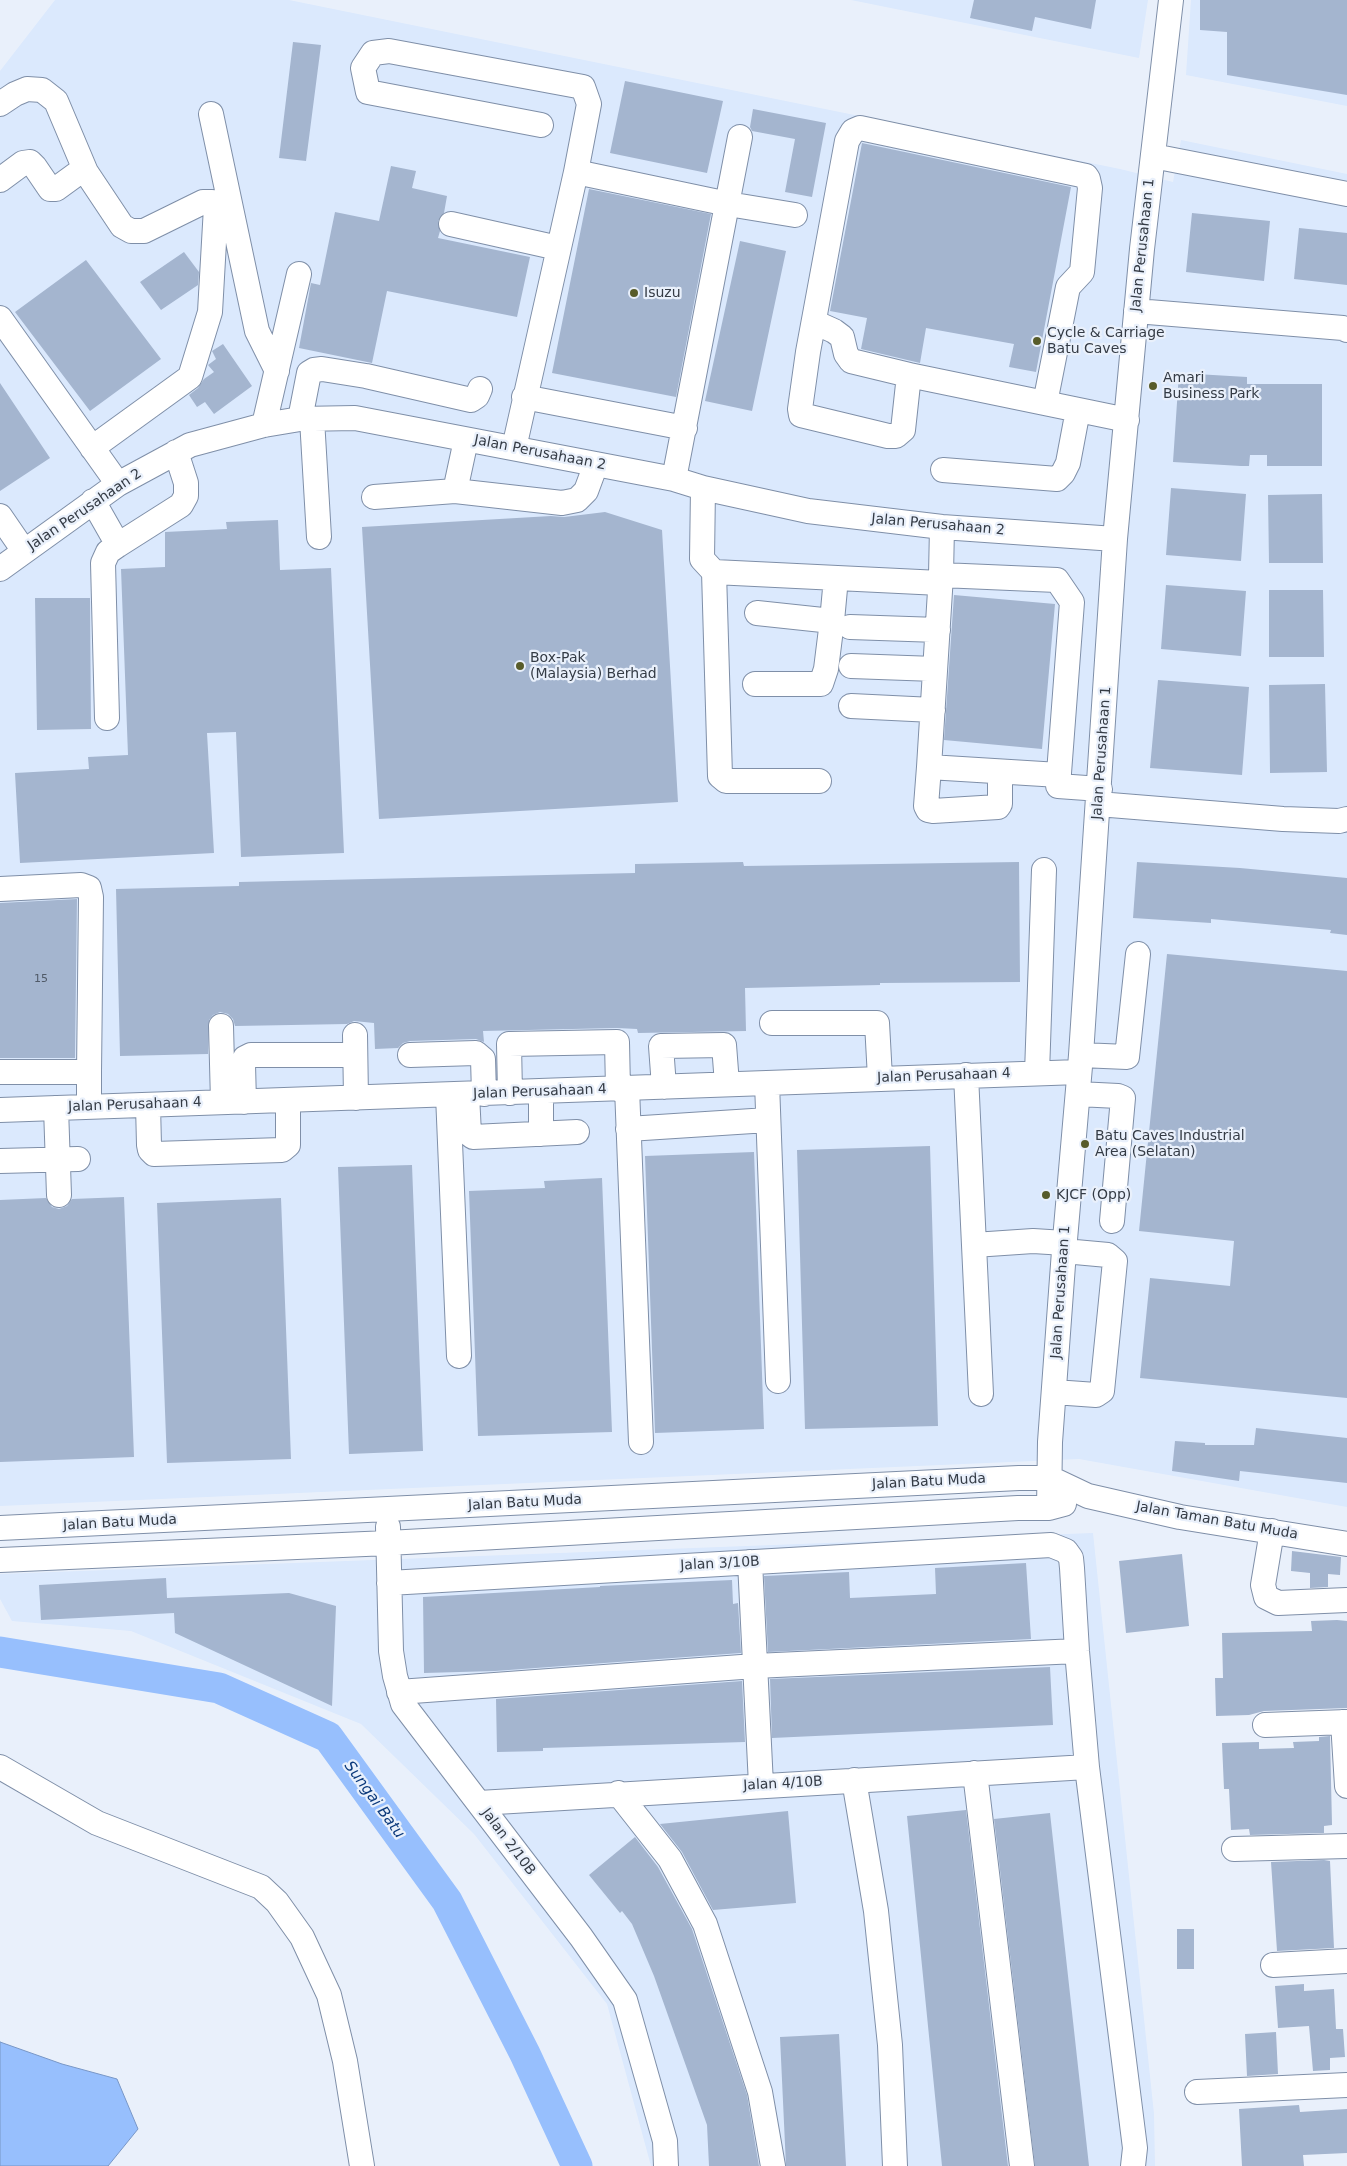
<!DOCTYPE html>
<html>
<head>
<meta charset="utf-8">
<style>
	body { margin:0 }
	canvas { display:block; background:#e9f0fb }
</style>
</head>
<body>
<canvas width="1347" height="2166"></canvas>
<script>
const c = document.querySelector('canvas').getContext('2d');
c.lineJoin = 'round';
function fillPath(path, color) {
  c.fillStyle = color;
  c.fill(path, 'evenodd');
}
function toPath(rows) {
  const path = new Path2D();
  for (const r of rows) {
    path.moveTo(r[0], r[1]);
    for (let i = 2; i < r.length; i += 2) path.lineTo(r[i], r[i + 1]);
  }
  return path;
}
function trace(path, color, width, dash) {
  c.strokeStyle = color;
  c.lineWidth = width;
  c.lineCap = dash ? 'butt' : 'round';
  c.setLineDash(dash || []);
  c.stroke(path);
}
function drawText(font, color, halo, rows, align = 'center') {
  c.font = font + ' "DejaVu Sans",sans-serif';
  c.lineWidth = 4.5;
  c.setLineDash([]);
  c.textBaseline = 'middle';
  c.strokeStyle = halo;
  c.fillStyle = color;
  for (const [text, x, y, turn = 0] of rows) {
    c.save();
    c.translate(x, y);
    c.rotate((+turn || 0) * Math.PI / 180);
    c.textAlign = isNaN(turn) ? turn : align;
    if (halo) c.strokeText(text, 0, 0);
    c.fillText(text, 0, 0);
    c.restore();
  }
}
fillPath(toPath([
	[55,0,289,0,1120,169,1173,182,1181,140,1347,174,1347,1507,1079,1459,0,1506,0,71],
	[851,0,1148,0,1139,58],
	[1191,0,1347,0,1347,106,1186,75],
	[1093,1533,1154,2114,1155,2166,651,2166,607,2004,474,1834,361,1724,131,1631,12,1621,0,1599,0,1574]
]), '#dbe9fd');
const water = toPath([
	[0,2042,62,2064,117,2079,138,2129,108,2166,0,2166,0,2042]
]);
fillPath(water, '#97bffd');
trace(water, '#7997c6', 1);
trace(toPath([
	[0,1652,219,1688,328,1737,447,1901,525,2054,577,2166]
]), '#97bffd', 31);
fillPath(toPath([
	[974,0,1096,0,1091,29,1035,17,1032,31,970,18],
	[1200,0,1347,0,1347,95,1227,75,1227,32,1200,30],
	[293,42,321,45,306,161,279,158],
	[625,81,723,101,707,173,610,153],
	[753,109,826,123,812,197,785,192,795,139,752,131,750,127],
	[862,143,1071,187,1036,372,1009,367,1014,344,926,328,920,363,861,349,867,318,830,311],
	[391,166,416,171,412,188,447,196,444,213,438,221,440,231,438,238,530,257,517,317,387,291,372,363,299,348,311,283,320,285,335,212,379,221],
	[589,189,711,214,676,397,552,373],
	[1192,213,1270,221,1264,281,1186,272],
	[1299,228,1347,233,1347,285,1294,279],
	[740,241,786,251,752,411,705,401],
	[184,252,199,272,198,285,161,310,140,282],
	[86,260,161,359,90,411,15,312],
	[223,344,252,386,214,414,205,402,197,407,189,395,198,388,204,379,214,372,208,365,216,359,212,351],
	[1179,373,1247,377,1247,384,1322,384,1322,466,1267,466,1267,455,1250,455,1249,466,1241,466,1173,462],
	[0,383,50,458,0,491],
	[1171,488,1246,494,1241,561,1166,555],
	[1322,494,1323,563,1269,563,1268,495],
	[605,512,662,530,678,802,379,819,362,527,551,516,564,517],
	[278,520,280,570,331,568,344,853,241,857,236,732,207,733,214,853,20,863,15,773,89,769,88,757,128,755,121,569,165,567,165,532,227,529,226,522],
	[1166,585,1246,591,1241,656,1161,649],
	[1269,590,1323,590,1324,657,1269,657],
	[954,595,1055,604,1042,749,944,740],
	[35,598,90,598,91,729,37,730],
	[1158,680,1249,687,1242,775,1150,768],
	[1325,684,1327,772,1270,773,1269,685],
	[743,862,744,866,1019,862,1020,982,880,983,880,985,745,988,746,1031,638,1033,637,1029,617,1028,483,1031,484,1042,476,1039,410,1041,403,1043,398,1048,375,1049,374,1023,354,1021,347,1024,235,1026,233,1019,228,1014,220,1012,213,1015,209,1020,208,1054,120,1056,116,889,239,886,239,882,635,873,635,864],
	[1137,862,1240,868,1347,878,1347,935,1330,933,1331,930,1211,919,1211,923,1133,918],
	[77,899,75,1058,0,1058,0,903],
	[1167,954,1347,971,1347,1398,1140,1378,1150,1278,1230,1286,1234,1241,1139,1231],
	[930,1146,938,1426,805,1429,797,1150],
	[754,1152,764,1429,655,1433,645,1156],
	[412,1165,423,1451,349,1454,338,1167],
	[602,1178,612,1432,478,1436,469,1191,545,1188,544,1181],
	[124,1197,134,1457,0,1462,0,1200,46,1198,52,1207,59,1209,67,1206,72,1199],
	[281,1198,291,1459,167,1463,157,1203],
	[1256,1428,1347,1438,1347,1483,1240,1471,1239,1481,1172,1471,1175,1441,1205,1443,1205,1445,1254,1445],
	[1292,1551,1341,1557,1340,1575,1328,1574,1328,1587,1310,1588,1310,1573,1291,1571],
	[1182,1554,1189,1626,1126,1633,1119,1561],
	[1026,1563,1031,1639,768,1652,764,1576,849,1572,850,1598,936,1594,935,1568],
	[166,1578,167,1598,289,1593,336,1606,332,1706,175,1633,174,1613,41,1620,39,1585],
	[732,1580,733,1604,738,1603,741,1653,495,1671,424,1673,423,1597,600,1587,600,1586],
	[1337,1620,1347,1621,1347,1708,1264,1711,1249,1715,1216,1716,1215,1678,1223,1678,1222,1633,1312,1631,1311,1621],
	[1050,1667,1053,1725,772,1738,770,1679],
	[742,1681,745,1742,543,1748,543,1751,497,1752,496,1699],
	[1330,1736,1332,1825,1324,1826,1324,1833,1250,1835,1249,1829,1231,1830,1229,1789,1224,1789,1222,1743,1259,1742,1259,1749,1294,1748,1293,1742,1319,1741,1319,1737],
	[966,1810,1008,2166,942,2166,907,1816],
	[788,1811,796,1903,713,1910,682,1852,660,1824],
	[1050,1813,1070,1994,1089,2166,1035,2166,994,1819],
	[635,1837,658,1867,692,1929,747,2095,759,2166,709,2166,707,2125,654,1976,632,1924,622,1911,620,1913,589,1875],
	[1324,1860,1330,1861,1334,1948,1277,1951,1271,1862],
	[1177,1929,1194,1929,1194,1969,1177,1969],
	[1304,1984,1304,1991,1334,1989,1336,2029,1343,2029,1345,2057,1330,2058,1330,2070,1313,2071,1309,2026,1278,2028,1275,1986],
	[1276,2032,1278,2074,1247,2076,1245,2034],
	[839,2034,846,2166,786,2166,780,2037],
	[1299,2105,1300,2112,1347,2109,1347,2153,1303,2155,1304,2166,1242,2166,1239,2109]
]), '#a4b5cf');
const minor = toPath([
	[0,104,15,94,27,89,42,90,56,101,86,172],
	[211,114,257,331,277,371],
	[541,125,368,92,363,68,373,53,389,51,583,87,589,104,576,172],
	[1153,156,1347,194],
	[0,180,23,163,30,162,35,167,50,189,56,189,78,173,86,172,122,226,131,231,144,231,203,202,212,202,216,207,210,312,190,377,92,448],
	[451,224,558,248],
	[1136,311,1343,328,1347,330],
	[0,318,118,484],
	[814,322,834,331,842,337,846,354,851,361,909,375],
	[524,397,685,428],
	[1045,403,1068,287,1082,272,1090,188,1088,179,1086,176,860,128,853,131,847,141,808,352,800,409,801,415,888,436,896,436,903,430,909,375,1127,420],
	[300,419,309,373,314,370,322,369,366,376,471,400,477,396,480,389],
	[312,419,319,537],
	[264,425,299,274],
	[466,440,455,491,562,503,577,500,586,491,596,464],
	[514,448,576,172,728,204,795,215],
	[943,470,1057,479,1063,473,1068,463,1078,410],
	[674,479,740,137],
	[703,488,702,559,714,572,940,583],
	[374,497,455,491],
	[93,501,118,545,181,505,186,496,186,483,176,452],
	[0,516,24,551],
	[0,569,118,484,190,445,264,425,300,419,355,418,674,479,703,488,808,511,942,527,1115,539],
	[714,572,720,776,726,781,819,781],
	[941,575,942,527],
	[757,613,832,621,836,578],
	[850,627,938,630],
	[851,666,935,669],
	[755,684,821,684,826,669,832,621],
	[851,706,933,710],
	[107,718,103,563,108,552,118,545],
	[929,767,926,806,928,810,933,811,998,807,1000,804,1000,772],
	[1059,775,929,767,941,575,1057,580,1072,602,1058,786,1100,789],
	[1098,804,1283,819,1339,821,1347,819],
	[0,889,81,885,89,888,91,897,89,1072],
	[772,1023,877,1023,880,1078],
	[221,1026,223,1102],
	[355,1035,356,1098],
	[410,1055,476,1053,483,1059,484,1094],
	[1081,1055,1127,1057,1138,954],
	[0,1072,89,1072,89,1107],
	[1037,1073,1044,870],
	[966,1075,981,1394],
	[767,1083,778,1381],
	[664,1087,661,1046,724,1045,727,1084],
	[627,1088,641,1442],
	[541,1092,541,1134],
	[510,1093,509,1044,617,1042,618,1089],
	[467,1094,469,1134,473,1137,577,1132],
	[1078,1094,1118,1096,1123,1098,1112,1221],
	[448,1095,459,1356],
	[244,1102,243,1064,245,1058,251,1055,355,1055],
	[148,1105,149,1145,150,1150,154,1154,282,1150,288,1145,288,1100],
	[56,1108,59,1195],
	[0,1110,1079,1072],
	[628,1129,768,1120],
	[0,1161,78,1159],
	[974,1245,1033,1241,1065,1243],
	[1054,1392,1096,1395,1102,1391,1115,1261,1108,1255,1064,1251],
	[1049,1508,1050,1442,1064,1251,1081,1055,1115,539,1142,249,1171,0],
	[388,1527,391,1651,395,1676,403,1704,581,1937,625,2000,665,2141,666,2166],
	[0,1528,1019,1478,1050,1478,1088,1496,1180,1517,1347,1544],
	[1272,1531,1263,1585,1266,1597,1278,1603,1347,1600],
	[0,1560,388,1543,1018,1508,1049,1508,1064,1504],
	[750,1562,761,1785],
	[389,1583,1051,1545,1066,1551,1071,1558,1072,1568,1077,1651,1087,1767,1135,2148,1133,2166],
	[399,1692,755,1666,1077,1651],
	[1343,1722,1347,1786],
	[1265,1725,1347,1722],
	[0,1767,97,1823,261,1887,277,1902,302,1937,329,1995,345,2061,362,2166],
	[975,1773,1022,2166],
	[854,1780,876,1911,890,2045,895,2166],
	[618,1793,670,1859,705,1924,760,2092,773,2166],
	[479,1803,1087,1767],
	[1234,1849,1347,1846],
	[1273,1965,1347,1961],
	[1197,2092,1347,2085]
]);
trace(minor, '#7f8fa8', 26);
trace(minor, '#fff', 24);
for (const [x, y, r, color] of [
	[634,293,5,"#585c2a"],
	[1037,341,5,"#585c2a"],
	[1153,386,5,"#585c2a"],
	[520,666,5,"#585c2a"],
	[1085,1144,5,"#585c2a"],
	[1046,1195,5,"#585c2a"]
]) {
  const dot = new Path2D();
  dot.arc(x, y, r, 0, 2 * Math.PI);
  c.fillStyle = color;
  c.fill(dot);
  trace(dot, '#e9f0fb', 2);
}
drawText('11px', '#505a68', null, [
	["15",41,979]
]);
drawText('14px', '#343b45', '#e9f0fb', [
	["Jalan Perusahaan 1",1143,245,-84],
	["Jalan Perusahaan 2",540,453,11],
	["Jalan Perusahaan 2",85,510,-34],
	["Jalan Perusahaan 2",938,525,5],
	["Jalan Perusahaan 1",1102,753,-86],
	["Jalan Perusahaan 4",944,1076,-2],
	["Jalan Perusahaan 4",540,1092,-2],
	["Jalan Perusahaan 4",135,1105,-2],
	["Jalan Perusahaan 1",1061,1292,-86],
	["Jalan Batu Muda",929,1482,-3],
	["Jalan Batu Muda",525,1503,-3],
	["Jalan Taman Batu Muda",1217,1521,10],
	["Jalan Batu Muda",120,1523,-3],
	["Jalan 3/10B",720,1564,-3],
	["Jalan 4/10B",783,1784,-3],
	["Jalan 2/10B",508,1842,53]
]);
drawText('14px', '#343b45', '#e9f0fb', [
	["Isuzu",644,293],
	["Cycle & Carriage",1047,333],
	["Batu Caves",1047,349],
	["Amari",1163,378],
	["Business Park",1163,394],
	["Box-Pak",530,658],
	["(Malaysia) Berhad",530,674],
	["Batu Caves Industrial",1095,1136],
	["Area (Selatan)",1095,1152],
	["KJCF (Opp)",1056,1195]
], 'left');
drawText('italic 15px', '#0b397b', '#e9f0fb', [
	["Sungai Batu",374,1800,54]
]);
</script>
</body>
</html>
